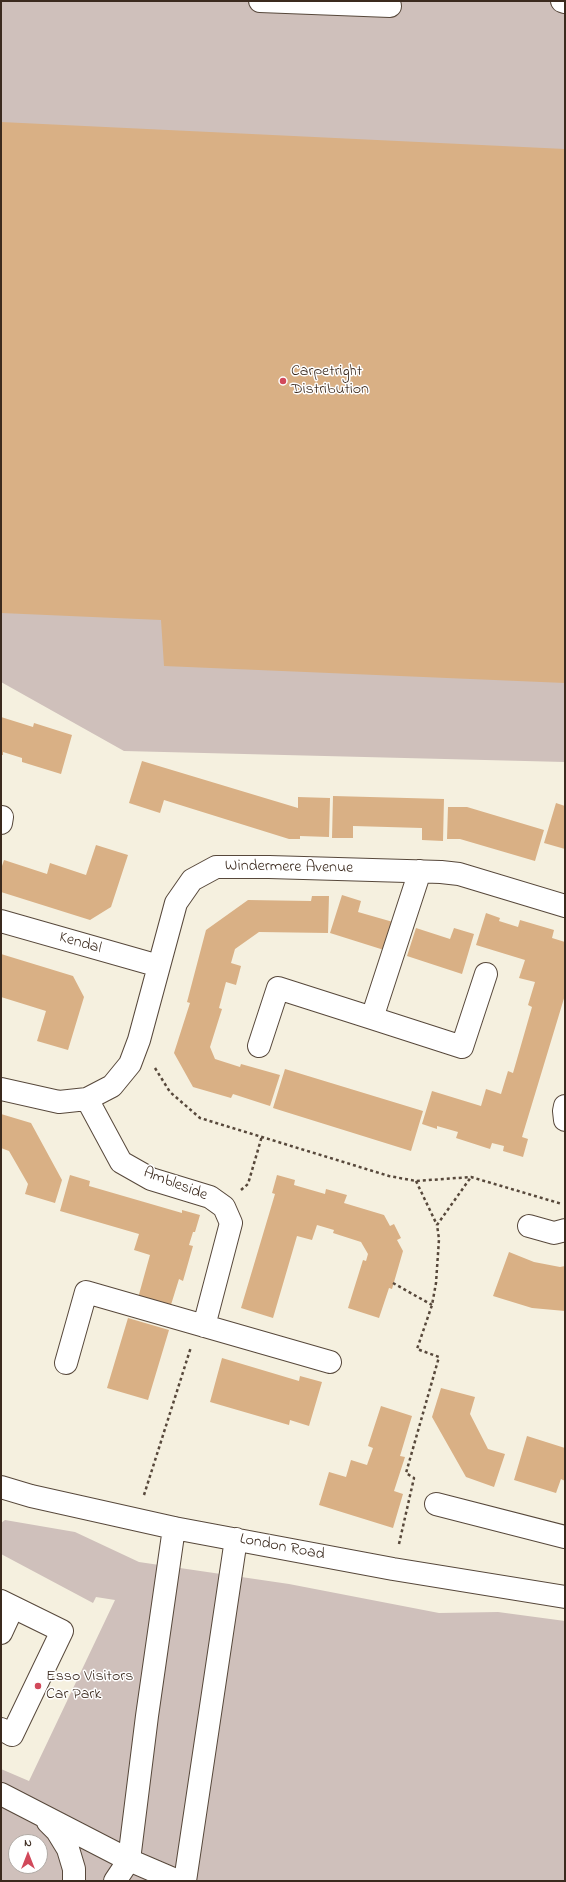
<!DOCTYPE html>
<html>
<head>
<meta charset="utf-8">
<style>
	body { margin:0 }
	#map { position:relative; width:566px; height:1882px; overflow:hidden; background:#f5f0df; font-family:"Indie Flower",sans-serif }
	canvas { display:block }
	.frame { position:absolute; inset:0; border:2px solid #3b2a1e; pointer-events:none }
	.north { position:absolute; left:8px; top:1834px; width:40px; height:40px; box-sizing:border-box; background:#fff; border:1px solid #b1aaa5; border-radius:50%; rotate:0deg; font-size:11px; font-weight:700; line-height:16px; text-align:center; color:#3b2a1e }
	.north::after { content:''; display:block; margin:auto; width:14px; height:18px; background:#d1495b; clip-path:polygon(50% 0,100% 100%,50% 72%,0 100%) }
</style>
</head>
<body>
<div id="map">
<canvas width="566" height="1882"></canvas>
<div class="frame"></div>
<div class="north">N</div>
</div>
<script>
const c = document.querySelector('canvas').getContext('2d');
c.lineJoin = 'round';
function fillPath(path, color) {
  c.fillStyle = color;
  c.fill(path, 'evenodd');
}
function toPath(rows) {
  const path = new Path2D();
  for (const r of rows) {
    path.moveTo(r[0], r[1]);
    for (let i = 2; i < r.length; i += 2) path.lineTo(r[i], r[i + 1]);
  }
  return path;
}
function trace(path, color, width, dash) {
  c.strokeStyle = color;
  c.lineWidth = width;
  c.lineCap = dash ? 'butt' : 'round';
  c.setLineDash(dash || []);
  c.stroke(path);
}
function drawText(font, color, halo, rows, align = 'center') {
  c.font = font + ' "Indie Flower",sans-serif';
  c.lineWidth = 3;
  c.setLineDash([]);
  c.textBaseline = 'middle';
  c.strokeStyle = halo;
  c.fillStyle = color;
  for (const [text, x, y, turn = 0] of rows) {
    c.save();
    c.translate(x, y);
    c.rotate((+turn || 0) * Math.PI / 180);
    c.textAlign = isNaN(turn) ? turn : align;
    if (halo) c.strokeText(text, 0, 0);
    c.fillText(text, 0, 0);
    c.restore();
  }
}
fillPath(toPath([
	[1,1,565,1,565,762,124,751,1,682],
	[5,1520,75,1532,139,1562,289,1584,439,1613,498,1612,565,1621,565,1881,1,1881,1,1769,29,1781,115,1600,96,1597,93,1603,1,1554,1,1523],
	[16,1842,40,1842,40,1866,16,1866]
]), '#cfc0bb');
fillPath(toPath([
	[1,122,565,149,565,683,164,666,161,620,1,613],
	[1,717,33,727,34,723,72,735,61,774,22,762,22,758,3,752,3,755,1,755],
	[142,761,298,808,298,797,330,798,329,837,300,836,300,839,289,839,164,800,160,813,129,803],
	[333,796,444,799,443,841,422,840,422,828,353,826,353,838,332,838],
	[556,803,565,806,565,849,544,843],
	[448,807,467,807,544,830,535,861,460,839,447,839],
	[96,845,128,855,111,907,90,920,1,892,1,869,4,860,47,874,50,863,86,875],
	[342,895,361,901,358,912,393,922,384,950,330,933],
	[312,896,329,896,328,933,259,932,235,949,231,963,241,966,236,985,226,982,219,1008,222,1009,210,1047,215,1059,240,1067,241,1064,280,1075,270,1106,233,1094,231,1098,193,1087,174,1053,190,1003,187,1002,206,930,248,900,311,901],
	[486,913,500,918,499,921,518,927,520,920,554,930,552,938,565,942,565,995,522,1137,528,1139,523,1157,503,1151,504,1146,492,1143,490,1149,456,1138,458,1132,437,1126,437,1129,422,1124,432,1091,481,1106,486,1089,501,1094,508,1071,513,1073,532,1007,528,1005,535,982,519,978,525,960,476,945],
	[416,928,450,939,454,928,474,934,462,974,407,956],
	[1,954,73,976,84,997,68,1050,37,1041,46,1011,1,997],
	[285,1069,423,1111,411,1151,273,1108],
	[1,1114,31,1123,62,1180,55,1203,25,1194,28,1184,9,1151,1,1148],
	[70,1175,90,1181,89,1186,182,1213,182,1210,200,1215,195,1232,193,1232,189,1245,193,1246,183,1281,179,1279,170,1308,138,1298,150,1255,134,1250,139,1234,60,1211],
	[277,1175,295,1180,294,1185,325,1194,326,1189,347,1195,344,1203,384,1215,390,1226,394,1224,401,1238,397,1240,403,1251,392,1289,389,1288,379,1318,348,1308,363,1260,366,1261,368,1254,361,1242,333,1233,334,1230,317,1225,312,1240,297,1236,273,1318,241,1308,275,1194,272,1193],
	[509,1252,534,1262,560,1267,565,1266,565,1311,532,1308,493,1296],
	[128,1318,169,1330,148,1400,107,1388],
	[222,1358,299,1381,300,1376,322,1382,309,1426,290,1420,289,1425,210,1402],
	[441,1388,475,1397,470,1414,488,1449,505,1454,494,1487,466,1477,432,1417],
	[381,1406,412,1416,400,1456,405,1457,394,1491,403,1494,393,1528,319,1505,329,1472,346,1477,351,1460,367,1465,373,1448,368,1446],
	[527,1436,565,1448,565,1481,561,1479,556,1493,514,1480]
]), '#d9b085');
const minor = toPath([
	[260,1,390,6],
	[562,1,565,2],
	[1,823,2,817],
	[420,871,372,1018,462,1047,486,974],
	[1,921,159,966],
	[259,1046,278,988,372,1018],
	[1,1089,59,1102,87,1099,112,1086,130,1064,139,1040,176,903,192,880,216,867,269,867,441,872,459,874,565,906],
	[87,1099,121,1162,151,1179,210,1197,224,1207,231,1223,204,1326],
	[565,1106,564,1111,565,1120],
	[529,1226,554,1233,565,1230],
	[66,1363,86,1292,330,1362],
	[1,1487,31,1496,174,1528,393,1569,565,1597],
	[436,1504,565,1537],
	[1,1601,62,1631,12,1735,1,1729],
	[1,1633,13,1607],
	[1,1794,129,1860,178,1881],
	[48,1822,57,1831,68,1849,74,1869,74,1881],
	[115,1881,129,1860,147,1716,174,1528],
	[185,1881,236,1539]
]);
trace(minor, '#57483b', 24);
trace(toPath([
	[155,1068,170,1092,200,1118,389,1176,416,1181,471,1177,562,1204],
	[416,1181,437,1225],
	[241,1190,248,1184,262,1136],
	[393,1283,432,1305],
	[144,1495,191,1347],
	[399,1544,414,1478,406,1473,439,1357,417,1349,432,1305,436,1283,439,1239,437,1225,471,1177]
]), '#57483b', 2.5, [3, 3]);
trace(minor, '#fff', 22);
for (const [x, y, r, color] of [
	[283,381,4,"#d1495b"],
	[38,1686,4,"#d1495b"]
]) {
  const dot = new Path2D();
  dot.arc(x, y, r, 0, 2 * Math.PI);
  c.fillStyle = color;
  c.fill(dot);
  trace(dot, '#fff', 1.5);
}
drawText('16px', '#3b2a1e', '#fff', [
	["Carpetright",291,372],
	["Distribution",291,390],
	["Esso Visitors",46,1677],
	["Car Park",46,1695]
], 'left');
drawText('16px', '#3b2a1e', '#fff', [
	["Windermere Avenue",289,868,1],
	["Kendal",80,944,16],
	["Ambleside",175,1185,21],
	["London Road",282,1548,11]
]);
</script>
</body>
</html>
